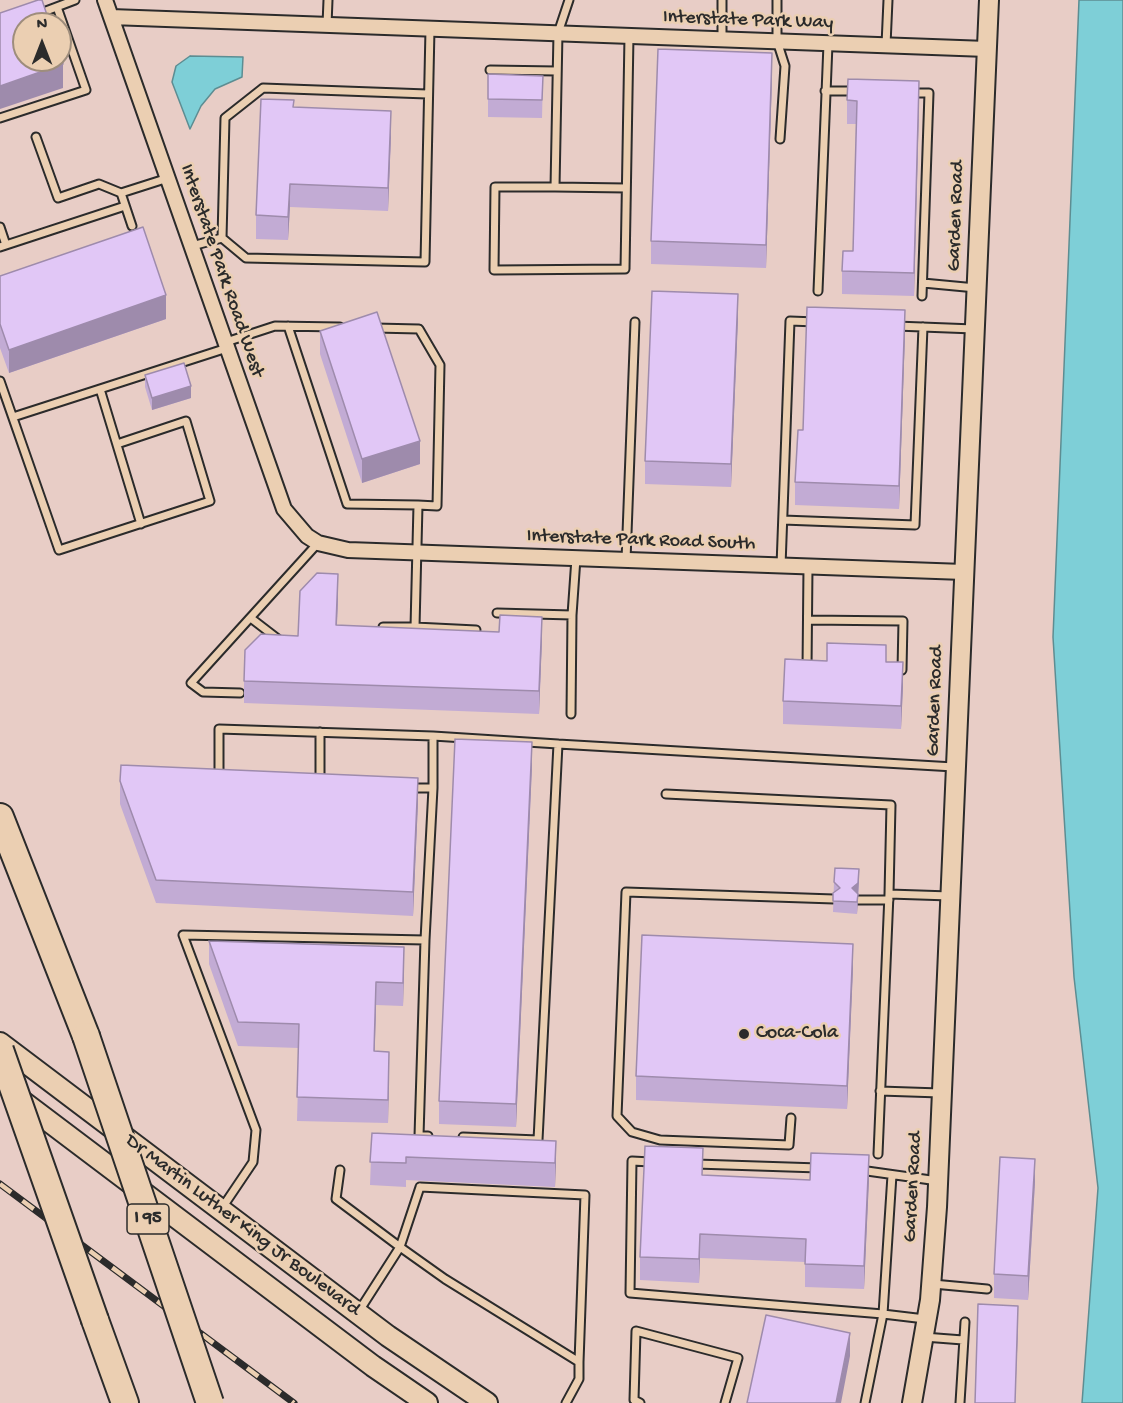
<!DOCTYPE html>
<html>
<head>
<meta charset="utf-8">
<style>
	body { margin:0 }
	#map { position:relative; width:1123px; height:1403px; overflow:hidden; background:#e8cdc6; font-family:"Gochi Hand",sans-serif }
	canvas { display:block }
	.north { position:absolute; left:12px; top:12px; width:60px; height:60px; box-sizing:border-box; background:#ebcfb2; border:2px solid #9e8d7c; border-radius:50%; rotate:0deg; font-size:16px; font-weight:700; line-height:24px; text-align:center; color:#2b2b2b }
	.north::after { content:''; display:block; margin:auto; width:21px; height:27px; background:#2b2b2b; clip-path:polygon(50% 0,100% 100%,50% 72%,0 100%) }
</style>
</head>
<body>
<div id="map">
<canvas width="1123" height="1403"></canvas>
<div class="north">N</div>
</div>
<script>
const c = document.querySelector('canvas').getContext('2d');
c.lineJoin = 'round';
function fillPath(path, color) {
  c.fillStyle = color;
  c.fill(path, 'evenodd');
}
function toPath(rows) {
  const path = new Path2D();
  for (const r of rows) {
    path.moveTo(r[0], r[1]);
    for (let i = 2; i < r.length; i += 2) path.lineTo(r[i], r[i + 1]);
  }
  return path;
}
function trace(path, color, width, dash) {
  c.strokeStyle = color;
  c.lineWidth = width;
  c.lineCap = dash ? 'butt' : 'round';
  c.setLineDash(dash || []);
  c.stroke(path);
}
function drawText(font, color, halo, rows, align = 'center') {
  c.font = font + ' "Gochi Hand",sans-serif';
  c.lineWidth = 5;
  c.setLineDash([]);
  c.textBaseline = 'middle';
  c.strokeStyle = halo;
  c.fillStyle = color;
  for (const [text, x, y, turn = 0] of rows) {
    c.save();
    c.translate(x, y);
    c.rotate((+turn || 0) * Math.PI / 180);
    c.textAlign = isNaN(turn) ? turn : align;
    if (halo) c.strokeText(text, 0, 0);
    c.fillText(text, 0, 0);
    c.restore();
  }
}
const water = toPath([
	[1079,0,1123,0,1123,1403,1082,1403,1098,1188,1074,977,1053,637,1079,0],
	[190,56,243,57,242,77,215,89,201,106,190,129,172,82,176,66,190,56]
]);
fillPath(water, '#7ecfd7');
trace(water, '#5d8d92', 1.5);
const service = toPath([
	[569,0,558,33,555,187,495,187,494,270,625,269,629,36],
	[777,0,777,41,785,66,780,139],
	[38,14,75,0],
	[327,25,328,0],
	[722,39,722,0],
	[886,45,888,0],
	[490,70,557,71],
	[825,91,855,91],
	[911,93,929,93,922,296],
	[0,118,86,90,57,7],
	[36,137,58,198,99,184,121,193,168,178],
	[555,187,626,188],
	[121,193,132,226],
	[0,227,6,245],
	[222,238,225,118,263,88,427,94],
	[192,246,222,238,246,258,425,262,430,29],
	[0,247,125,206],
	[923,283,976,288],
	[818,291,828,44],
	[288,326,347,504,418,505],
	[896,326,974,329],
	[375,328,419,329,440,365,437,506,418,505,415,627,383,627],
	[226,342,275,326,340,327],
	[0,381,59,550,210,501,186,421,117,444],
	[100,389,141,524],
	[13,417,227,348],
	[783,520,915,525,923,327],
	[626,560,635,322],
	[781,566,790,321,816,322],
	[497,613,572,615,576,558],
	[252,619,278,639],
	[808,620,903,621,902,670],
	[415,627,476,630],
	[807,669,808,567],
	[240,693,203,692,191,683,318,543],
	[571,714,572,615],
	[558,744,954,767],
	[219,779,219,729,433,736,558,744,538,1140,463,1137],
	[320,783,320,732],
	[410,788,433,788,425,940],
	[433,788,433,736],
	[666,794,891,805,889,894,950,896],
	[858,900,889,900],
	[880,1091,940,1093],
	[791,1118,789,1145,660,1140,632,1132,617,1116,626,892,834,899],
	[878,1154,889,894],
	[651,1162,632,1161,630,1293,883,1314,892,1175],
	[696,1164,819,1168],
	[340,1170,336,1199,400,1247,359,1311],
	[860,1170,938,1181],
	[420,1187,585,1195,579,1362,445,1279,400,1247,420,1187],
	[222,1208,253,1162,256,1130,183,935,425,940,419,1136,428,1136],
	[933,1284,987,1289],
	[924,1337,963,1340],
	[566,1403,579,1379,579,1362],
	[640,1403,634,1400,636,1331,738,1358,725,1403],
	[865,1403,883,1314,925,1319],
	[960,1403,965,1322]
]);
const minor = toPath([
	[105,0,284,509,307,536,318,543,348,550,964,572],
	[111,17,987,49]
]);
const tertiary = toPath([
	[912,1403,930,1300,937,1207,989,0]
]);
const secondary = toPath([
	[0,1043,388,1336,487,1403],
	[14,1095,373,1366,427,1403]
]);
const motorway = toPath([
	[0,817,86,1036],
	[95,1320,125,1403]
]);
trace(service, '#2b2b2b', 11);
trace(minor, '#2b2b2b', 18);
trace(tertiary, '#2b2b2b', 22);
trace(secondary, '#2b2b2b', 24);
trace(motorway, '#2b2b2b', 30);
trace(service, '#ebcfb2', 7);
trace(minor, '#ebcfb2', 14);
trace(tertiary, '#ebcfb2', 18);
trace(secondary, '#ebcfb2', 20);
trace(motorway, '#ebcfb2', 26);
const rail = toPath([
	[0,1184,294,1403]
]);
trace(rail, '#2b2b2b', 7);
trace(rail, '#ebcfb2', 4.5, [14]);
const motorwayBridge = toPath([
	[86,1036,210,1403],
	[0,1050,95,1320]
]);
trace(motorwayBridge, '#2b2b2b', 30, []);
trace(motorwayBridge, '#ebcfb2', 26);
fillPath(toPath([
	[488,74,543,76,542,118,488,117],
	[772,76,766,268,651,264,651,241],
	[847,100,919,104,914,296,842,294,842,271,853,251,856,124,847,124],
	[294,107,391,135,388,211,290,207,288,240,256,239,256,215],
	[0,276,166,319,9,373,0,348],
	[738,318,731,487,645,484,645,461],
	[320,331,420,464,362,483,320,354],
	[905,334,899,509,795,505,795,482,803,430],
	[145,375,191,398,152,410,145,387],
	[338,596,337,625,542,639,539,714,244,703,244,681,298,636],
	[827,661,886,662,903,686,901,729,783,724,783,701],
	[532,766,516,1127,439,1124,439,1101],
	[120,781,418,802,413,916,156,903,120,804],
	[859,881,857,914,833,912,834,882],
	[209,941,404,970,403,1006,376,1005,374,1051,389,1075,388,1123,297,1121,299,1048,238,1046,209,964],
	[853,968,847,1109,636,1100,636,1076],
	[372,1133,556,1141,555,1187,406,1180,406,1187,370,1185],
	[703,1175,810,1180,869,1179,864,1289,805,1287,805,1262,700,1258,699,1283,640,1280,640,1257],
	[1035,1182,1028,1300,994,1298,994,1274]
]), '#c2abd4');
fillPath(toPath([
	[772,53,772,76,766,268,766,245],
	[63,64,63,88,0,109,0,86],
	[919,81,919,104,914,296,914,273],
	[391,111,391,135,388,211,388,188],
	[290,184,290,207,288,240,288,217],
	[738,294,738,318,731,487,731,464],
	[166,295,166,319,9,373,9,350],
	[905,310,905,334,899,509,899,486],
	[191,386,191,398,152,410,152,398],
	[420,441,420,464,362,483,362,459],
	[338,574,338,596,336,648,336,625],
	[542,617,542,639,539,714,539,691],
	[903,662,903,686,901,729,901,706],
	[532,742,532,766,516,1127,516,1104],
	[418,778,418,802,413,916,413,892],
	[859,869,859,881,857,914,857,902,852,888],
	[853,944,853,968,847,1109,847,1086],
	[404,947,404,970,403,1006,403,983],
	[376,982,376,1005,374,1074,374,1051],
	[389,1052,389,1075,388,1123,388,1100],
	[556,1141,556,1164,555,1187,555,1163],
	[869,1155,869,1179,864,1289,864,1266],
	[1035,1159,1035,1182,1028,1300,1028,1276],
	[700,1234,700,1258,699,1283,699,1259],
	[1018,1306,1018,1329,1015,1403],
	[850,1333,850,1356,841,1403,836,1403]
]), '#9e8bac');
const building = toPath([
	[38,0,42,0,50,24,24,24,24,60,60,60,60,54,63,64,0,86,0,13,38,0],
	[658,49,772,53,766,245,651,241,658,49],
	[488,74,543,76,542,100,488,99,488,74],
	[848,79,919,81,914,273,842,271,843,251,853,251,857,101,847,100,848,79],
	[261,99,294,100,293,107,391,111,388,188,290,184,288,217,256,215,261,99],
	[143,227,166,295,9,350,0,324,0,276,143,227],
	[652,291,738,294,731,464,645,461,652,291],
	[807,307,905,310,899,486,795,482,798,430,803,430,807,307],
	[377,312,420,441,362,459,320,331,377,312],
	[184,363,191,386,152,398,145,375,184,363],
	[317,573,338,574,336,625,499,632,500,615,542,617,539,691,244,681,245,650,261,634,298,636,300,591,317,573],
	[827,643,886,645,886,662,903,662,901,706,783,701,785,659,827,661,827,643],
	[455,739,532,742,516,1104,439,1101,455,739],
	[121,765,418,778,413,892,156,880,120,781,121,765],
	[835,868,859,869,858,883,852,888,858,894,857,902,833,901,833,893,840,888,834,882,835,868],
	[642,935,853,944,847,1086,636,1076,642,935],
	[209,941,404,947,403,983,376,982,374,1051,389,1052,388,1100,297,1097,299,1024,238,1022,209,941],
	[372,1133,556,1141,555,1163,406,1157,406,1163,370,1162,372,1133],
	[645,1146,703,1148,702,1175,810,1180,811,1153,869,1155,864,1266,805,1264,806,1239,700,1234,699,1259,640,1257,645,1146],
	[1000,1157,1035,1159,1028,1276,994,1274,1000,1157],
	[978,1304,1018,1306,1015,1403,975,1403,978,1304],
	[766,1315,850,1333,836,1403,747,1403,766,1315]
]);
fillPath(building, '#e1c7f6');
trace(building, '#9e8bac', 1.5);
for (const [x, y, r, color] of [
	[744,1034,6,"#2b2b2b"]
]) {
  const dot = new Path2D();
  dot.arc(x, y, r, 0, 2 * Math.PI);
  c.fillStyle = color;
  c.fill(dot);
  trace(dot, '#ebcfb2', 2);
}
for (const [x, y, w] of [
	[148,1219,42]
]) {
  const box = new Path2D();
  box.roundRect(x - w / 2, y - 15, w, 30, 4.5);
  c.fillStyle = '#ebcfb2';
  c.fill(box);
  trace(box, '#2b2b2b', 1.5);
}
drawText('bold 18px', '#2b2b2b', null, [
	["I 95",148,1219]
]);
drawText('20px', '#2b2b2b', '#ebcfb2', [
	["Interstate Park Way",748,21,2],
	["Garden Road",957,216,-88],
	["Interstate Park Road West",221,271,71],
	["Interstate Park Road South",641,541,2],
	["Garden Road",936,701,-88],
	["Garden Road",914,1187,-87],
	["Dr Martin Luther King Jr Boulevard",242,1226,37]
]);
drawText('20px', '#2b2b2b', '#ebcfb2', [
	["Coca-Cola",756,1034]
], 'left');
</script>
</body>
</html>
